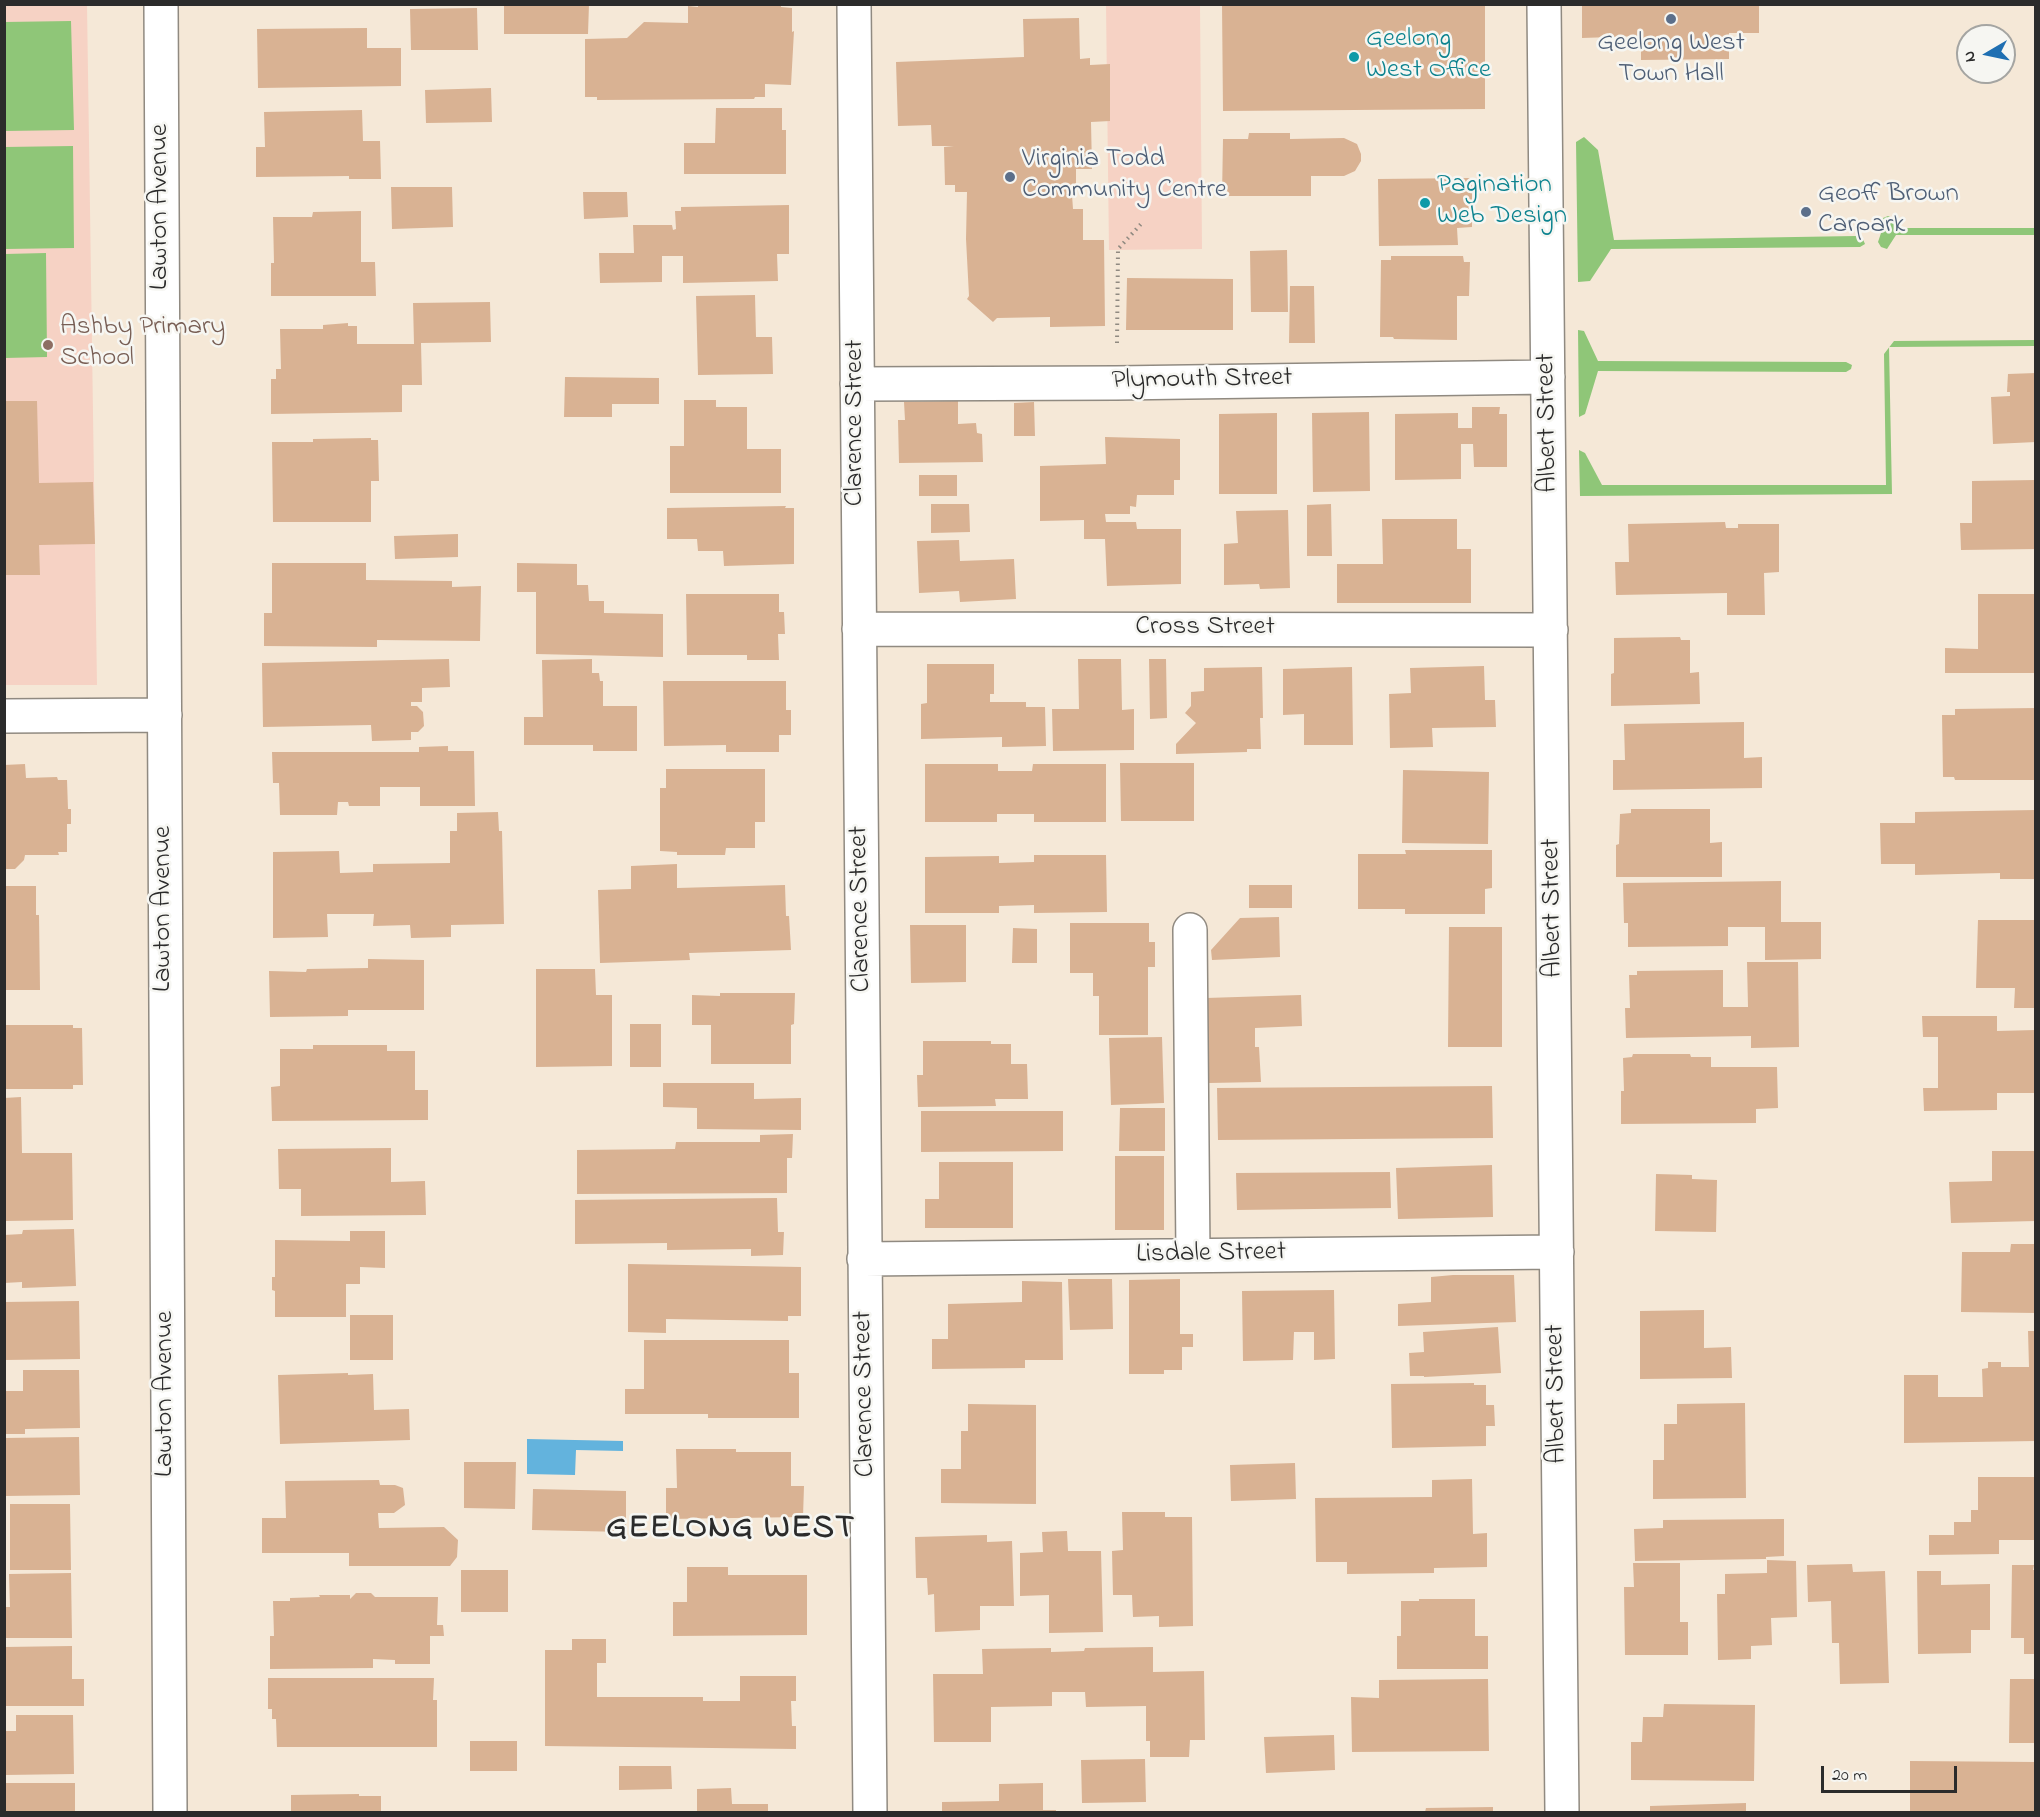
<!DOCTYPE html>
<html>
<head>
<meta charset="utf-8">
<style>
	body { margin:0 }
	#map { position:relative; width:2040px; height:1817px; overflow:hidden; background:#f5e8d7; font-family:"Indie Flower",sans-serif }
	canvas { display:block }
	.frame { position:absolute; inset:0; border:6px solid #2b2b2b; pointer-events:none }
	.north { position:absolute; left:1956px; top:24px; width:60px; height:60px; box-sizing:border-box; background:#f6f6f2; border:2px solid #a5a5a2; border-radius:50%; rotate:261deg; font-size:16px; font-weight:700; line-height:24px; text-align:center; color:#2b2b2b }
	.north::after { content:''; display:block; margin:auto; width:21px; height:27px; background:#1f6fb2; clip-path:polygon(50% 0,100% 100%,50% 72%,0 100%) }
	.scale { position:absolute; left:1821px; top:1766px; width:136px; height:27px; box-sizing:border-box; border:3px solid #2b2b2b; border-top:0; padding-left:8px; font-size:18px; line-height:21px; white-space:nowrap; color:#2b2b2b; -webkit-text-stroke:4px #f6f6f2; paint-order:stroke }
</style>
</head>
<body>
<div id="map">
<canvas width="2040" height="1817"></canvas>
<div class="frame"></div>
<div class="north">N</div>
<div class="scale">20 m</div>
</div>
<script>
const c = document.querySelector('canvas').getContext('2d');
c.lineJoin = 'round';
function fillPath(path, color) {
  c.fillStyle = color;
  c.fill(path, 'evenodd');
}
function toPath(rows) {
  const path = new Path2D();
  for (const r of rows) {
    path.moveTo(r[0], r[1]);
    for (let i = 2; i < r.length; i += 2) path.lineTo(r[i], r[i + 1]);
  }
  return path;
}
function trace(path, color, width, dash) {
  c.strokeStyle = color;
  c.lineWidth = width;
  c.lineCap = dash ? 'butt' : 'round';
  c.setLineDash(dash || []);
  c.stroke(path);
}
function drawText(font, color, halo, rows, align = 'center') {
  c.font = font + ' "Indie Flower",sans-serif';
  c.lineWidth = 5;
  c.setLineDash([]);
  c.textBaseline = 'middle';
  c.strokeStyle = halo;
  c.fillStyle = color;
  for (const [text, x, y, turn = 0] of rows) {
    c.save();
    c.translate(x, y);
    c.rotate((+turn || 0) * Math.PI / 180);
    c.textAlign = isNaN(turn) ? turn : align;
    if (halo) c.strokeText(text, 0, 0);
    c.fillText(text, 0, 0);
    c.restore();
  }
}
fillPath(toPath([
	[4,5,87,5,97,685,5,685],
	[1106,5,1200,5,1202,249,1109,250]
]), '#f6d2c4');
fillPath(toPath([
	[71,21,74,130,5,131,5,22],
	[1584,137,1598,150,1614,240,1856,236,1862,237,1865,244,1860,247,1611,249,1590,281,1578,282,1576,142],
	[73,146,74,248,5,249,5,147],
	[1888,216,1893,218,1897,228,2035,228,2035,235,1896,235,1887,249,1881,247,1878,242,1882,230,1878,220],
	[46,253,47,357,5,358,5,254],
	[1578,330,1584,331,1598,361,1846,362,1852,365,1851,369,1846,372,1598,371,1585,414,1579,417],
	[2035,340,2035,346,1889,347,1892,494,1580,496,1579,450,1585,453,1602,485,1886,485,1884,354,1894,341]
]), '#8fc678');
fillPath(toPath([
	[527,1439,623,1441,623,1451,576,1450,575,1475,527,1474]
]), '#63b3dd');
fillPath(toPath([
	[504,4,589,4,588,34,504,34],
	[698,4,781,5,781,7,792,8,792,32,794,31,791,85,765,84,765,97,755,97,754,99,597,100,597,97,585,97,585,39,627,38,644,22,688,23,688,6,698,7],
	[1222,4,1485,4,1485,109,1223,111],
	[1582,4,1759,4,1759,33,1729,33,1729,59,1641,60,1641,36,1582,38],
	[477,8,478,50,411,50,410,9],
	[1079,18,1080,59,1090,58,1090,65,1110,64,1110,121,1091,122,1092,169,1076,169,1076,195,1072,195,1073,209,1083,209,1083,240,1104,240,1105,326,1050,327,1050,317,997,318,993,322,967,299,969,296,966,239,967,192,955,192,955,185,945,185,944,147,954,146,932,146,931,125,898,126,896,62,1024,57,1023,19],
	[367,28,367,48,401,48,401,86,258,88,257,29],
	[491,88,492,122,426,123,425,90],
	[716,108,782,108,782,130,786,130,786,174,684,174,684,143,715,143],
	[362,110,363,141,380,141,381,179,349,179,349,176,256,177,256,147,265,147,264,112],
	[1249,133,1290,133,1290,139,1344,138,1357,144,1361,154,1361,161,1355,171,1344,176,1311,176,1311,196,1222,196,1223,139,1248,139],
	[1472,178,1472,227,1457,228,1458,245,1379,246,1378,179],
	[391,187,452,187,453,227,392,229],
	[583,192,627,192,628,217,584,219],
	[789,205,789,254,777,254,778,281,683,283,683,256,662,256,662,282,600,283,599,253,634,253,633,225,672,225,673,230,676,229,675,211,681,211,681,207],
	[361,211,361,262,375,262,376,296,271,296,271,263,274,263,273,217,312,217,313,212],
	[1287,250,1288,312,1251,312,1250,251],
	[1391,256,1463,256,1464,262,1470,262,1469,296,1457,296,1457,340,1394,339,1393,337,1380,337,1381,260,1391,260],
	[1127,278,1233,279,1233,330,1126,330],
	[1290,286,1314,286,1315,343,1289,343],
	[755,295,756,337,772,337,773,374,698,375,696,296],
	[490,302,491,342,421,343,422,385,402,385,402,412,271,414,271,379,276,379,276,369,281,369,280,329,323,329,323,325,348,323,348,326,357,326,357,344,414,344,413,303],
	[2036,373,2036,442,1993,444,1991,397,2010,396,2010,392,2007,392,2008,374],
	[565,377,659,378,659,404,612,404,612,417,564,417],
	[684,400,716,400,716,407,747,407,747,449,781,449,781,493,670,493,670,446,684,446],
	[4,401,37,401,39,483,93,482,95,544,39,545,40,575,4,575],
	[958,401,958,424,976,423,977,433,982,434,983,462,899,463,898,420,905,420,904,402],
	[1034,402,1035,436,1014,436,1014,403],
	[1472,407,1500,407,1499,414,1507,414,1507,467,1474,467,1473,444,1461,444,1461,479,1395,480,1395,414,1458,413,1458,428,1472,428],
	[1369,412,1370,491,1313,492,1312,413],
	[1277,413,1277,494,1219,494,1219,414],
	[1105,437,1180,439,1180,480,1174,480,1174,495,1137,495,1136,507,1130,506,1130,514,1105,514,1106,522,1136,522,1137,529,1181,529,1181,584,1107,586,1105,539,1084,539,1084,520,1040,521,1040,466,1106,464],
	[371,438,371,440,378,440,379,481,371,481,371,522,273,522,272,442,313,442,313,439],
	[919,475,957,475,957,496,919,496],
	[2036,480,2036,549,1961,550,1960,523,1972,523,1972,481],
	[931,504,969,504,970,532,931,533],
	[1331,504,1332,556,1307,556,1307,505],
	[786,506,785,508,794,508,794,564,724,566,723,551,698,551,697,539,667,539,667,508],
	[1288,510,1290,588,1260,589,1259,584,1224,585,1224,544,1238,543,1236,511],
	[1382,519,1457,519,1457,549,1471,549,1471,603,1337,603,1337,564,1383,564],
	[1725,522,1726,528,1738,528,1738,524,1779,524,1779,572,1764,573,1765,615,1727,615,1727,593,1616,595,1615,562,1629,562,1628,524],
	[458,534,458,557,395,559,394,536],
	[959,540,960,561,1014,559,1016,599,960,602,959,591,919,593,917,541],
	[272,563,366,563,366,580,452,581,452,587,481,586,480,641,377,640,377,647,264,646,264,613,272,613],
	[517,563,577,564,577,585,588,585,589,601,604,601,604,613,663,614,663,657,536,654,536,592,517,592],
	[686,594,779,594,779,612,784,612,785,634,778,634,779,660,747,660,747,655,687,655],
	[1978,594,2036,594,2036,673,1945,673,1945,648,1978,649],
	[1680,637,1681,640,1690,640,1690,673,1699,672,1700,704,1611,706,1611,674,1614,673,1614,638],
	[449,659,450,687,422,688,422,702,411,702,411,706,417,706,423,712,424,726,418,732,411,732,411,740,372,741,371,725,263,727,262,663],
	[592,659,592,673,599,673,600,681,603,681,603,706,637,706,637,751,593,751,593,745,524,745,524,717,543,717,542,660],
	[1078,659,1121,659,1122,710,1134,709,1134,750,1053,751,1052,709,1079,709],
	[1149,659,1166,659,1167,718,1150,719],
	[927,664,994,664,994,694,990,694,990,702,1026,702,1026,707,1045,707,1046,746,1002,747,1002,737,921,739,921,704,927,703],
	[1484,666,1485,700,1495,700,1496,727,1432,728,1433,747,1390,748,1389,694,1411,693,1410,668],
	[1262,667,1263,718,1260,718,1261,749,1247,749,1247,752,1176,754,1176,744,1196,723,1185,713,1191,706,1191,692,1204,691,1204,668],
	[1352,667,1353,745,1304,745,1304,714,1283,715,1283,669],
	[663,681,786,681,786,710,791,710,791,735,779,735,779,752,726,752,726,745,664,746],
	[2036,708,2036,780,1955,780,1954,777,1943,777,1942,715,1955,715,1955,709],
	[1744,722,1744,758,1762,757,1762,788,1613,790,1613,760,1625,760,1624,724],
	[448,746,448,751,474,751,475,806,420,806,420,787,380,787,380,806,349,806,348,802,338,802,337,815,280,815,279,783,273,783,272,752,419,752,419,747],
	[1120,763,1194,763,1194,821,1121,821],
	[25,764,26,778,57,777,58,780,67,780,68,809,71,809,71,824,67,824,67,852,58,852,59,855,25,855,24,860,15,869,4,869,4,765],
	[925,764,998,764,998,771,1032,771,1033,764,1106,764,1106,822,1034,822,1034,814,997,814,997,822,925,822],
	[666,769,765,769,765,822,755,822,755,848,726,848,725,855,677,855,677,852,660,851,660,788,666,788],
	[1403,770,1489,772,1488,844,1402,843],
	[1631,809,1710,809,1710,843,1722,842,1722,877,1616,877,1616,845,1619,844,1620,814,1631,813],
	[2036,810,2036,879,2000,879,2000,873,1915,875,1915,864,1881,864,1880,823,1915,823,1915,812],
	[498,812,499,831,502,831,504,924,451,925,451,937,411,938,410,925,373,926,374,914,327,914,328,937,273,938,273,852,339,851,340,873,373,872,373,864,450,863,450,831,457,831,457,813],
	[1405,850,1492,850,1492,888,1485,889,1485,914,1405,914,1405,909,1358,909,1358,854,1406,854],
	[1034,855,1106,855,1107,912,1034,913,1034,905,999,906,999,913,925,913,925,857,999,856,999,863,1034,862],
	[677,864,677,888,785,885,786,916,789,916,791,950,689,953,690,960,600,963,598,890,631,889,631,866],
	[1781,881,1781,922,1821,922,1821,959,1765,960,1765,927,1728,927,1728,946,1628,947,1628,923,1624,923,1623,883],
	[1249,885,1292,885,1292,908,1249,908],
	[4,886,36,886,36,915,39,915,40,990,4,990],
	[1279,917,1280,957,1212,960,1211,950,1240,918],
	[1978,920,2036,920,2036,1008,2014,1008,2015,988,1976,988],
	[1070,923,1149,923,1149,942,1155,942,1155,967,1148,967,1148,1035,1099,1035,1099,996,1093,996,1093,973,1070,973],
	[910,925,966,925,966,982,911,983],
	[1449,927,1502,927,1502,1047,1448,1047],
	[1013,928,1037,929,1037,963,1012,963],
	[368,959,424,960,424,1010,348,1010,348,1016,270,1017,269,971,306,972,307,969,368,968],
	[1747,962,1798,962,1799,1047,1751,1048,1751,1036,1626,1038,1625,1008,1630,1008,1629,975,1637,975,1637,971,1723,970,1723,1007,1748,1007],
	[536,969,595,969,596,995,612,995,612,1066,536,1067],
	[720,993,795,993,794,1024,791,1025,791,1064,711,1064,711,1025,692,1025,692,995,720,996],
	[1301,995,1302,1026,1255,1028,1255,1047,1259,1047,1261,1082,1209,1083,1206,998],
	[1922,1016,1997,1016,1997,1031,2036,1030,2036,1093,1997,1093,1997,1110,1924,1111,1923,1088,1938,1088,1938,1037,1923,1037],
	[630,1024,661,1024,661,1067,630,1067],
	[4,1025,73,1025,73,1028,82,1028,83,1085,73,1085,73,1089,4,1089],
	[1162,1037,1164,1103,1111,1105,1109,1038],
	[923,1041,991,1041,991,1044,1011,1044,1011,1064,1027,1064,1028,1099,995,1099,996,1106,918,1107,917,1075,923,1075],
	[313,1045,387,1045,387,1051,415,1051,415,1090,428,1090,428,1120,272,1121,271,1087,280,1086,280,1049,313,1049],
	[1633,1054,1690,1054,1691,1057,1711,1057,1711,1067,1777,1067,1778,1108,1756,1109,1756,1123,1621,1124,1621,1091,1624,1091,1623,1058,1632,1057],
	[663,1083,754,1083,754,1099,801,1098,801,1130,697,1129,697,1108,663,1107],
	[1492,1086,1493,1138,1218,1140,1217,1088],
	[21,1097,22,1153,72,1153,73,1220,4,1221,4,1098],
	[1120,1108,1165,1108,1165,1151,1119,1151],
	[921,1111,1063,1111,1063,1151,921,1152],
	[793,1134,792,1158,787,1158,787,1193,577,1194,577,1150,675,1149,676,1142,760,1142,760,1135],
	[391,1148,391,1182,425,1181,426,1215,301,1216,301,1189,279,1189,278,1149],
	[1992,1151,2036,1151,2036,1221,1951,1223,1949,1182,1992,1181],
	[1115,1156,1164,1156,1164,1230,1115,1230],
	[939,1162,1013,1162,1013,1228,925,1228,925,1199,939,1199],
	[1492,1165,1493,1217,1398,1219,1396,1168],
	[1390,1172,1391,1208,1237,1210,1236,1173],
	[1656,1174,1692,1175,1692,1179,1717,1180,1716,1232,1655,1231],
	[777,1198,778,1232,784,1232,783,1255,751,1256,751,1249,667,1250,667,1243,575,1244,575,1200],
	[74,1229,76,1286,22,1288,22,1282,4,1283,4,1235,22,1234,23,1230],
	[350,1231,385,1231,385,1268,360,1267,360,1284,346,1284,346,1317,275,1317,275,1291,272,1290,272,1277,275,1277,275,1240,350,1241],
	[2011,1244,2036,1244,2036,1313,1961,1312,1962,1252,2010,1252],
	[628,1264,801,1267,801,1316,788,1316,788,1321,666,1319,666,1333,628,1332],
	[1453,1275,1514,1275,1516,1322,1398,1326,1398,1304,1431,1302,1431,1277],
	[1068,1279,1112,1279,1113,1329,1070,1330],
	[1180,1279,1180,1334,1193,1334,1193,1347,1182,1347,1182,1370,1164,1370,1164,1374,1129,1374,1129,1280],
	[1022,1281,1062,1282,1063,1360,1025,1360,1025,1368,932,1369,932,1339,948,1339,948,1304,1022,1302],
	[1334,1290,1335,1359,1314,1360,1314,1332,1294,1332,1293,1360,1243,1361,1242,1291],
	[79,1301,80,1359,4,1360,4,1302],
	[1704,1310,1704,1348,1731,1347,1732,1378,1640,1379,1640,1311],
	[350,1315,393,1315,393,1360,350,1360],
	[1498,1327,1501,1373,1424,1377,1424,1376,1410,1376,1409,1353,1424,1352,1423,1332],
	[2028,1331,2036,1331,2036,1441,1904,1443,1904,1375,1938,1375,1938,1397,1983,1397,1982,1369,1988,1368,1988,1362,2001,1362,2001,1367,2029,1367],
	[644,1340,789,1340,789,1373,799,1373,799,1418,708,1418,708,1414,625,1414,625,1389,644,1389],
	[23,1370,79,1370,80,1428,25,1429,25,1434,4,1434,4,1391,23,1391],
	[348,1373,348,1375,373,1374,374,1410,409,1409,410,1440,280,1444,278,1375],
	[1474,1383,1474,1385,1486,1385,1486,1405,1494,1405,1495,1426,1486,1426,1486,1446,1392,1448,1391,1384],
	[1745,1403,1746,1498,1653,1499,1653,1460,1664,1460,1664,1424,1677,1424,1677,1404],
	[968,1404,1036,1405,1036,1504,941,1503,941,1469,961,1469,961,1431,968,1431],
	[79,1437,80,1495,4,1496,4,1438],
	[676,1449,736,1449,736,1452,791,1452,791,1486,804,1486,803,1517,666,1519,666,1488,677,1488],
	[464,1462,516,1462,515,1509,464,1508],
	[1295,1463,1296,1499,1231,1501,1230,1465],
	[1978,1477,2036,1477,2036,1540,1999,1540,1999,1554,1929,1555,1929,1535,1954,1535,1954,1522,1971,1522,1971,1510,1978,1510],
	[1472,1479,1473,1534,1487,1533,1487,1567,1434,1568,1434,1573,1347,1574,1347,1562,1316,1562,1315,1498,1432,1497,1432,1480],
	[379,1480,380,1485,395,1485,403,1488,405,1505,394,1513,378,1513,379,1528,444,1527,458,1540,457,1557,450,1566,349,1566,349,1553,262,1553,262,1518,286,1518,285,1481],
	[533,1489,626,1491,626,1532,532,1530],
	[10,1504,70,1504,71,1570,10,1570],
	[1122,1512,1165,1512,1165,1517,1192,1517,1193,1626,1159,1627,1159,1616,1133,1617,1132,1595,1113,1595,1112,1551,1123,1550],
	[1784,1519,1784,1556,1766,1557,1766,1559,1635,1561,1634,1529,1663,1528,1663,1520],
	[1067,1531,1068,1551,1101,1551,1103,1632,1049,1633,1049,1595,1020,1596,1020,1553,1043,1552,1042,1532],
	[987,1535,987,1542,1012,1541,1014,1606,980,1606,980,1630,935,1632,934,1594,928,1595,927,1578,916,1578,915,1537],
	[1767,1560,1796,1561,1797,1617,1771,1618,1772,1645,1751,1646,1751,1659,1718,1660,1717,1594,1725,1594,1725,1574,1767,1573],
	[1633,1563,1680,1563,1680,1622,1688,1622,1688,1655,1625,1655,1624,1587,1634,1587],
	[1852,1564,1853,1572,1885,1571,1889,1683,1840,1684,1839,1643,1832,1643,1831,1601,1808,1602,1807,1565],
	[2012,1565,2034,1565,2033,1570,2036,1570,2036,1654,2024,1654,2024,1638,2011,1638],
	[687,1567,728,1567,728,1575,807,1575,807,1635,673,1636,673,1602,687,1602],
	[461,1570,508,1570,508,1612,461,1612],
	[1917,1571,1941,1571,1941,1585,1990,1584,1990,1630,1971,1630,1971,1653,1918,1654],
	[71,1573,72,1638,4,1638,4,1607,10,1607,9,1574],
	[356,1593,371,1593,375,1597,438,1597,437,1625,443,1625,444,1636,430,1636,430,1664,395,1664,395,1660,373,1659,373,1668,270,1669,270,1636,274,1636,273,1601,290,1601,290,1598,320,1597,319,1595,350,1595,350,1599],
	[1419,1599,1475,1599,1475,1636,1488,1636,1488,1669,1397,1669,1397,1636,1401,1636,1401,1601,1419,1601],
	[572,1639,606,1639,606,1663,597,1663,597,1697,703,1697,703,1701,740,1701,740,1676,796,1676,796,1701,791,1701,792,1726,796,1726,796,1749,545,1746,545,1650,572,1650],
	[72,1646,72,1679,84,1679,84,1706,4,1706,4,1647],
	[1153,1647,1153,1672,1204,1671,1205,1740,1190,1740,1189,1757,1150,1757,1150,1741,1146,1741,1146,1706,1086,1707,1085,1692,1052,1692,1052,1706,991,1707,991,1742,934,1742,933,1674,983,1674,982,1649,1051,1648,1051,1652,1084,1651,1085,1648],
	[268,1678,434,1678,433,1700,437,1700,437,1747,277,1747,276,1719,272,1719,272,1709,268,1709],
	[1488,1679,1489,1751,1352,1752,1351,1697,1379,1698,1379,1680],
	[2010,1679,2036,1679,2036,1743,2009,1743],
	[1664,1704,1755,1705,1754,1781,1631,1780,1631,1742,1642,1742,1643,1717,1663,1717],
	[16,1715,73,1715,74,1774,5,1775,5,1731,16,1731],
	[1334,1735,1335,1770,1266,1773,1264,1737],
	[470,1741,517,1741,517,1771,470,1771],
	[1145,1759,1146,1802,1082,1803,1081,1760],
	[1910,1761,2036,1762,2036,1812,1910,1812],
	[619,1766,671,1766,672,1789,619,1790],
	[4,1783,75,1783,75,1812,4,1812],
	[1043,1783,1043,1810,1056,1810,1056,1812,942,1812,942,1802,999,1801,999,1784],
	[731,1788,732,1804,768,1804,768,1812,697,1812,697,1789],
	[359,1794,359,1796,381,1796,381,1812,291,1812,291,1795],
	[1746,1803,1746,1812,1650,1812,1650,1806],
	[1493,1807,1493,1812,1425,1812,1426,1808]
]), '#d9b293');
const minor = toPath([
	[161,4,170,1812],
	[854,4,870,1812],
	[1544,4,1562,1812],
	[857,384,1116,383,1548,377],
	[859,629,1551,630],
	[4,716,165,715],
	[1190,930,1193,1255],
	[864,1259,1557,1252]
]);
trace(minor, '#908a81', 36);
trace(toPath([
	[1117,343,1118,249,1141,224]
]), '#908a81', 4, [1.5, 4.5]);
trace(minor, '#fff', 33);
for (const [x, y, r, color] of [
	[1671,19,6,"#5c6f8a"],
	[1354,57,6,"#0f9aa8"],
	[1010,177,6,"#5c6f8a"],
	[1425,203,6,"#0f9aa8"],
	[1806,212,6,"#5c6f8a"],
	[48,345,6,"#8d6e63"]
]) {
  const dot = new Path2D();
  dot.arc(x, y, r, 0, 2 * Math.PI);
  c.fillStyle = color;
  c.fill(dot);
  trace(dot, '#f6f6f2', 2);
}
drawText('27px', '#0d838f', '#f6f6f2', [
	["Geelong",1366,41],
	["West Office",1366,72],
	["Pagination",1437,187],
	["Web Design",1437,218]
], 'left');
drawText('27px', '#4e5e75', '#f6f6f2', [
	["Geelong West",1671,45,"center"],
	["Town Hall",1671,76,"center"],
	["Virginia Todd",1022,161],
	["Community Centre",1022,192],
	["Geoff Brown",1818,196],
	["Carpark",1818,227]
], 'left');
drawText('27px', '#2b2b2b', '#f6f6f2', [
	["Lawton Avenue",162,207,-90],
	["Plymouth Street",1202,381,-1],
	["Clarence Street",857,423,-90],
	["Albert Street",1549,423,-91],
	["Cross Street",1205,629],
	["Albert Street",1554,908,-91],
	["Lawton Avenue",165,909,-90],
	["Clarence Street",862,909,-91],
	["Lisdale Street",1211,1255,-1],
	["Lawton Avenue",167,1394,-90],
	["Clarence Street",866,1394,-91],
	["Albert Street",1558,1394,-91]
]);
drawText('27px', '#785e54', '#f6f6f2', [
	["Ashby Primary",60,329],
	["School",60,360]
], 'left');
c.letterSpacing = '1.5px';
drawText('bold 33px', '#2b2b2b', '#f6f6f2', [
	["GEELONG WEST",731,1531]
]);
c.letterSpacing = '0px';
</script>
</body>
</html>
